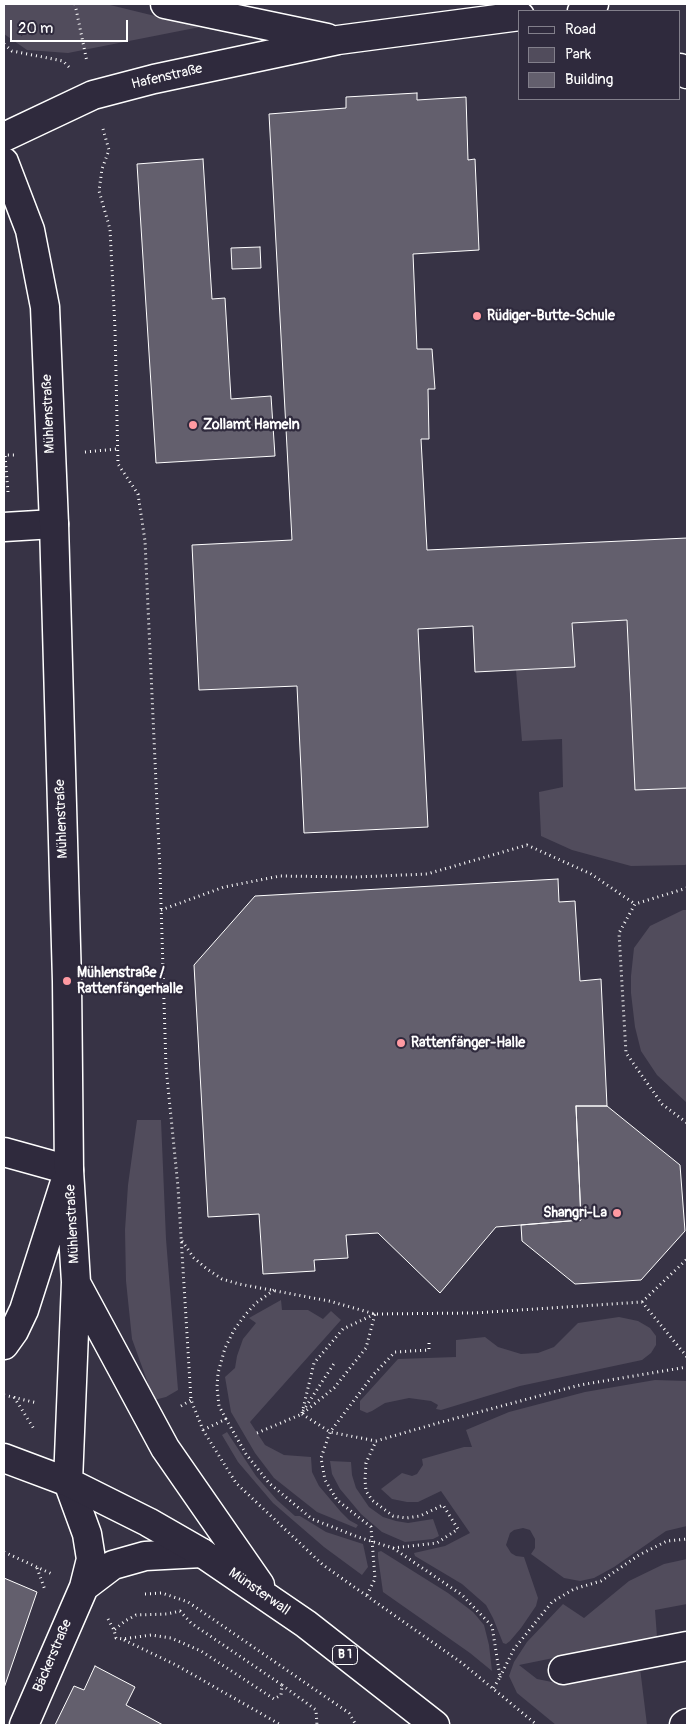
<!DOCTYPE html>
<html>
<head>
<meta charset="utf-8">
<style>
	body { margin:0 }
	#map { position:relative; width:691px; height:1729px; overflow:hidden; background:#373345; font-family:Pangolin,sans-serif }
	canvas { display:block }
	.frame { position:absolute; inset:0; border:5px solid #fff; pointer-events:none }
	.legend { position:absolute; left:518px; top:10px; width:162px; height:90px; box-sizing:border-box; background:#2f2a3d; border:1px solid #827f8b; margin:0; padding:6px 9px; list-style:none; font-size:15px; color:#fff }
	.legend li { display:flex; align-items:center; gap:10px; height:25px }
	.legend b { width:25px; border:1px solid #827f8b }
	.scale { position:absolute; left:10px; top:20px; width:118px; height:22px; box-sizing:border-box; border:2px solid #fff; border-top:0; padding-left:6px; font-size:15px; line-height:18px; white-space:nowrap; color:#fff; -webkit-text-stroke:4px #2f2a3d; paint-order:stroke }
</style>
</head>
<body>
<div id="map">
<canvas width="691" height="1729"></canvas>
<div class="frame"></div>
<ul class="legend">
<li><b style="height:6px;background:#2f2a3d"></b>Road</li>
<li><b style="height:14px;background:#514c5c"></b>Park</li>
<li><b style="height:14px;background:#635f6d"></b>Building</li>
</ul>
<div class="scale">20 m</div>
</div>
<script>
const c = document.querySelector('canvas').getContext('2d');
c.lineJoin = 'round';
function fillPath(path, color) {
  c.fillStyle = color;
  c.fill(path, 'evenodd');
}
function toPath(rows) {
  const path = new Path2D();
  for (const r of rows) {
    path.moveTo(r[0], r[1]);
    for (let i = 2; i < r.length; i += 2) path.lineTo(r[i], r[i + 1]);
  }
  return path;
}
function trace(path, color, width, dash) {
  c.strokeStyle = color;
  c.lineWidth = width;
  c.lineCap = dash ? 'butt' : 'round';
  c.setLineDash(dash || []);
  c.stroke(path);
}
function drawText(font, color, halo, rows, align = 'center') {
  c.font = font + ' Pangolin,sans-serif';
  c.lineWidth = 4.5;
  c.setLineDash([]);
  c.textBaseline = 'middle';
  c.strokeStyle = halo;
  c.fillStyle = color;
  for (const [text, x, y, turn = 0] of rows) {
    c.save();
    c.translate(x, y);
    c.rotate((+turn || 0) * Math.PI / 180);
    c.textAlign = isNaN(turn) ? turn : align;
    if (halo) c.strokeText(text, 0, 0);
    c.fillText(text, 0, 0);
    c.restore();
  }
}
fillPath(toPath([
	[4,4,106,4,200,27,68,53,27,50,4,34],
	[627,620,635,790,687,788,687,864,685,865,631,866,572,850,541,836,539,792,563,787,562,739,522,741,516,670,575,667,572,623],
	[683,910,687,910,687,1103,657,1075,641,1051,635,1027,631,993,631,976,634,948,650,926],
	[137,1120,161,1120,166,1239,178,1390,166,1397,154,1400,132,1339,126,1281,125,1230,128,1185],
	[281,1300,282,1310,308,1310,323,1319,331,1311,341,1320,250,1422,265,1445,284,1455,311,1457,312,1472,319,1486,341,1512,349,1520,358,1525,356,1528,317,1512,274,1478,255,1453,231,1412,225,1377,235,1368,237,1356,243,1339,256,1323,249,1318],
	[619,1317,638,1321,650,1328,656,1336,656,1345,651,1353,642,1360,520,1386,441,1410,436,1409,438,1405,431,1401,409,1398,385,1403,372,1411,367,1413,360,1410,360,1401,398,1359,456,1357,456,1340,485,1337,498,1347,521,1354,538,1353,554,1347,578,1323],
	[655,1380,687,1381,687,1526,666,1531,614,1567,594,1578,580,1581,564,1578,531,1554,535,1548,535,1539,530,1530,523,1528,514,1530,510,1533,506,1545,511,1553,516,1556,524,1557,538,1598,536,1606,521,1628,510,1641,506,1644,503,1643,493,1618,486,1605,462,1584,415,1556,414,1553,445,1546,470,1533,441,1491,418,1502,407,1502,392,1499,381,1489,402,1473,412,1476,417,1474,423,1465,422,1459,464,1447,472,1447,466,1430,509,1412,585,1392],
	[227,1432,256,1476,277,1500,295,1516,300,1516,326,1532,363,1544,368,1567,362,1575,324,1547,273,1503,238,1462,222,1435],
	[330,1461,351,1462,352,1475,356,1488,369,1507,383,1517,396,1521,408,1523,433,1519,439,1536,433,1539,405,1542,382,1532,361,1514,340,1489,332,1474],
	[381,1551,448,1593,473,1612,484,1625,489,1645,492,1671,470,1653,383,1592,378,1557,378,1552],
	[687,1559,687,1604,655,1610,657,1637,519,1665,537,1679,557,1683,640,1668,647,1725,556,1725,517,1693,509,1676,514,1662,527,1642,563,1604,584,1618,629,1581,664,1564]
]), '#514c5c');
const building = toPath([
	[417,93,417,100,466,97,468,160,475,159,479,250,413,254,417,349,432,349,435,389,428,389,429,439,421,439,427,550,687,538,687,788,635,790,627,620,572,623,575,667,475,672,473,626,418,629,428,827,304,833,297,686,199,690,192,545,292,540,269,114,346,108,346,97,417,93],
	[203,159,212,299,225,298,231,399,271,396,275,456,156,463,137,164,203,159],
	[260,247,261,268,232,269,231,248,260,247],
	[558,879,559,902,575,901,580,981,601,979,607,1106,576,1106,581,1220,496,1227,440,1293,378,1233,346,1235,348,1258,314,1260,315,1271,263,1274,259,1214,208,1217,194,965,255,896,558,879],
	[576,1106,607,1106,680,1165,685,1231,641,1280,575,1284,522,1241,521,1225,581,1220,576,1106],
	[4,1578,37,1592,4,1688,4,1578],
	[95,1666,135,1687,126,1705,163,1725,55,1725,74,1686,84,1690,95,1666]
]);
fillPath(building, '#635f6d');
trace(building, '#fff', 1);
const minor = toPath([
	[165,4,327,38],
	[582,11,594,4],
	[680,68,687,74],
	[4,137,93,95,154,79,338,40,520,16],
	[4,527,54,524],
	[4,1152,69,1170],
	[84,1587,113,1565,145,1556,202,1553],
	[563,1670,687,1646],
	[24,1725,84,1587,91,1559,87,1534,68,1482],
	[684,1725,687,1723]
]);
const major = toPath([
	[4,162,30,230,45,307,54,524,67,981,69,1170,76,1282,68,1482],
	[76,1283,165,1448,260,1585],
	[4,1345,14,1331,24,1310,64,1185],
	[4,1458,68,1482,148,1522,202,1553,306,1624,435,1725]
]);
trace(minor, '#fff', 31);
trace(major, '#fff', 31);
trace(toPath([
	[75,4,87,62],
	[4,44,12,51,63,61,70,68],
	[103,129,109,150,102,169,99,191,110,229,115,329,118,464,138,494,145,541,160,871,166,1067,178,1187,191,1400,203,1430,236,1483,323,1565,462,1663,537,1725],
	[85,452,117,449],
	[8,492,5,455,17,455],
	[687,888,635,904,619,933,626,1053,662,1104,687,1123],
	[161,910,224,887,280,876,357,877,427,874,527,845,591,874,635,904],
	[182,1241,194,1258,207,1269,222,1279,239,1284,329,1301,375,1314,474,1313,642,1302,687,1357],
	[642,1302,687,1259],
	[4,1395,37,1403],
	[14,1397,34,1429],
	[181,1406,191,1400],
	[303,1411,335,1362],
	[302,1413,314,1363,343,1329,375,1314],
	[302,1414,330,1432,376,1441,438,1423,580,1385,687,1367],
	[226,1419,219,1406,217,1387,218,1373,225,1348,234,1330,245,1315,256,1303,274,1290],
	[203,1430,226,1419,246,1454,269,1483,312,1519,358,1537,393,1548,437,1543,458,1529,443,1505,420,1516,406,1518,393,1516,372,1500,366,1491,365,1480,366,1463,376,1441],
	[257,1433,302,1414,334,1388,366,1348,375,1314],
	[393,1548,462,1595,492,1626,500,1677,493,1689],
	[4,1552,52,1574],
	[37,1568,45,1590],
	[145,1594,162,1593,188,1602,349,1713,356,1725],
	[367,1595,375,1579,371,1527,337,1500,325,1480,321,1458,330,1432,374,1374,395,1352,429,1350,429,1342],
	[108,1619,114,1630,116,1638,123,1639,151,1635,171,1638,201,1651,274,1699,281,1695,282,1685,191,1623,180,1611,167,1614,136,1615,125,1621,114,1630],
	[124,1640,176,1665,281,1725],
	[500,1677,514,1649,552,1602,574,1589,601,1581,639,1555,667,1541,687,1539],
	[282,1685,316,1710,317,1725]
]), '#fff', 3, [1, 4]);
trace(minor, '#2f2a3d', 28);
trace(major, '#2f2a3d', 28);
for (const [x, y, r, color] of [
	[477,316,5,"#ff9aa2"],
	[193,425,5,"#ff9aa2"],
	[67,981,5,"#ff9aa2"],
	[401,1043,5,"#ff9aa2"],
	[617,1213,5,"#ff9aa2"]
]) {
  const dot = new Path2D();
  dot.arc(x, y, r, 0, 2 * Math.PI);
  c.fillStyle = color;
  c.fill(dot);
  trace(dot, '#2f2a3d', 2);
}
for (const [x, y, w] of [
	[345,1655,25]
]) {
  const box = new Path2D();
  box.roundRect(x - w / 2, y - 9.5, w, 19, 4);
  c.fillStyle = '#2f2a3d';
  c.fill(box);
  trace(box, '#fff', 1);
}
drawText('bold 12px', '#fff', null, [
	["B 1",345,1655]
]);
drawText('14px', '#fff', '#2f2a3d', [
	["Hafenstraße",167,77,-13],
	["Mühlenstraße",49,414,-92],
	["Mühlenstraße",62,819,-92],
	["Mühlenstraße",73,1224,-93],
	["Münsterwall",259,1592,35],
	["Bäckerstraße",53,1656,-67]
]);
drawText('bold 14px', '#fff', '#2f2a3d', [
	["Rüdiger-Butte-Schule",487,316],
	["Zollamt Hameln",203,425],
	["Mühlenstraße /",77,973],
	["Rattenfängerhalle",77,989],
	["Rattenfänger-Halle",411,1043],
	["Shangri-La",607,1213,"right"]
], 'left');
</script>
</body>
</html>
